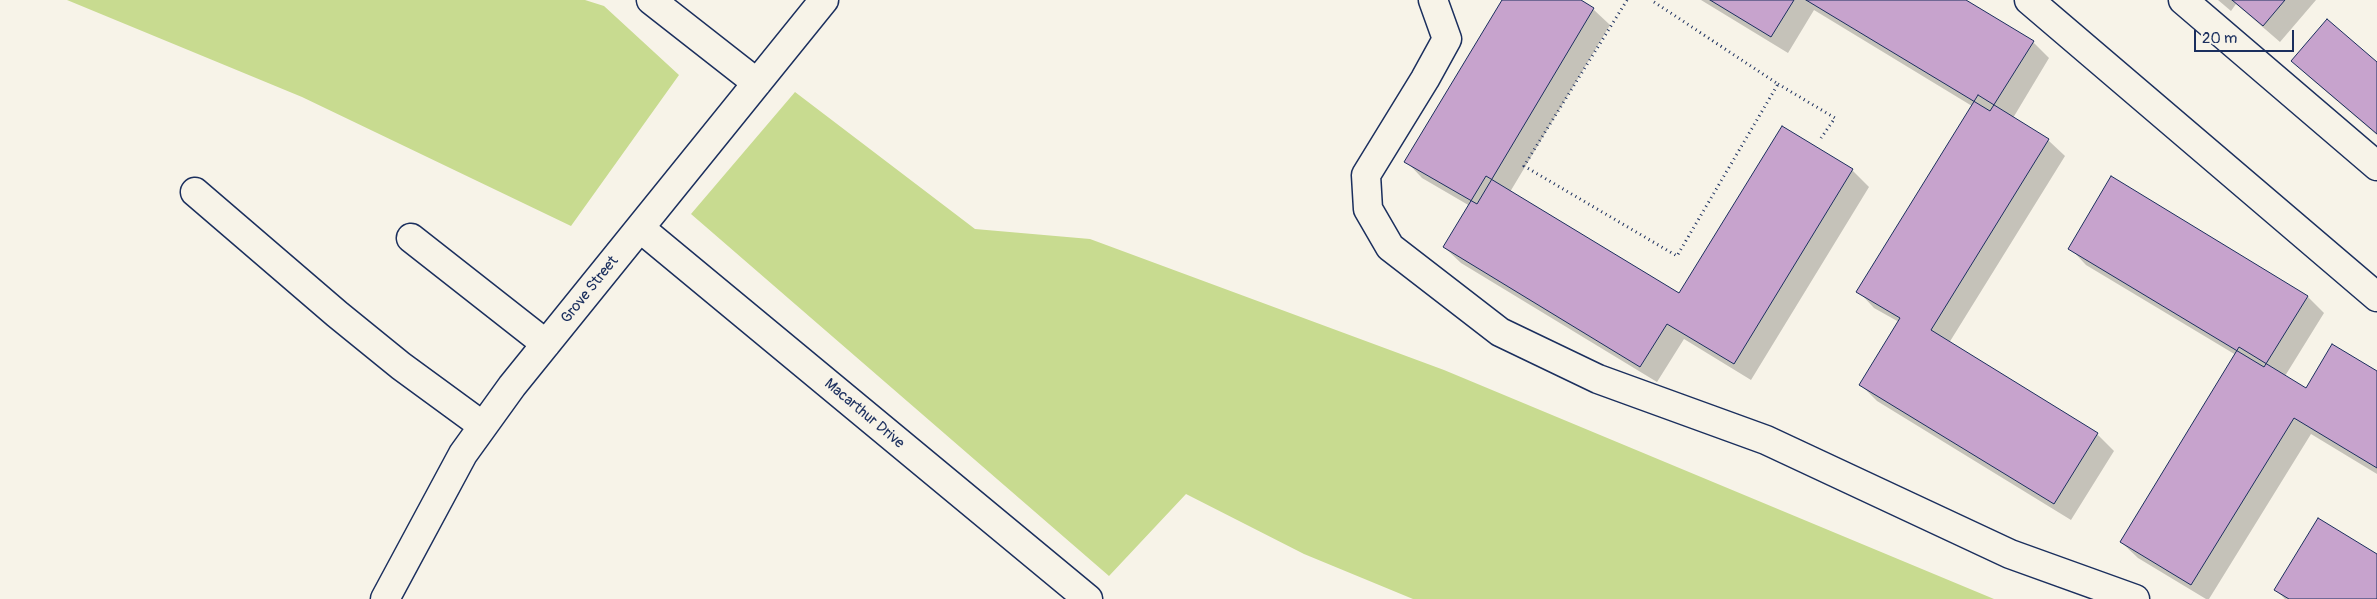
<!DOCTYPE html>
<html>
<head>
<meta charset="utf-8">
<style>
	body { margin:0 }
	#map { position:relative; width:2377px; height:599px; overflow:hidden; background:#f7f3e8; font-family:Pangolin,sans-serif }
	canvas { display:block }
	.scale { position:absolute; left:2194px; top:30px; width:100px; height:22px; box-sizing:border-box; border:2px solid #1b2f5e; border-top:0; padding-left:6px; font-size:15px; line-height:18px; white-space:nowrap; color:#1b2f5e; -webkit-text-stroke:4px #f7f3e8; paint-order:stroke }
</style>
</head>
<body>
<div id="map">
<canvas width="2377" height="599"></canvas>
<div class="scale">20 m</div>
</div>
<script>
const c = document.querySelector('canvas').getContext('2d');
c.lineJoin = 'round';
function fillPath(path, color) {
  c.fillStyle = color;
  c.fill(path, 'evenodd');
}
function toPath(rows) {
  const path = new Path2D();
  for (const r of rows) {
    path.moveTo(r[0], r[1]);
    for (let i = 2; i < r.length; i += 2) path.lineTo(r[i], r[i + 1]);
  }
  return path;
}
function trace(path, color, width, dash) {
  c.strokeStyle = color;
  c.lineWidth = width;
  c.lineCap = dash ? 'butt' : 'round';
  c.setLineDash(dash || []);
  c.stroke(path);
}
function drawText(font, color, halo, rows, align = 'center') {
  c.font = font + ' Pangolin,sans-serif';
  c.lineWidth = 4;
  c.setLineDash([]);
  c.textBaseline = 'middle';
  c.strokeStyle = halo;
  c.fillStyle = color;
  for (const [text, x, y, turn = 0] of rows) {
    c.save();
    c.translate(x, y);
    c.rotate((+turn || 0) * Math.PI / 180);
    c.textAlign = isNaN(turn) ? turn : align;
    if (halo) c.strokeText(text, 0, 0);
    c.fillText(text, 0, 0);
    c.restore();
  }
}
fillPath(toPath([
	[67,0,585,0,604,6,679,75,571,226,302,97],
	[795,92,975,229,1090,239,1444,370,1994,599,1413,599,1304,554,1186,494,1109,576,691,214]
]), '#c8db90');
fillPath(toPath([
	[1503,0,1579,0,1593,9,1610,25,1510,192,1679,295,1782,127,1852,170,1869,187,1751,380,1684,339,1657,382,1461,263,1444,247,1470,206,1422,178,1406,161],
	[1701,0,1964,0,2033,42,2049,58,2013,118,2048,140,2065,156,1949,343,2097,434,2114,451,2071,520,1877,401,1861,385,1899,322,1874,308,1858,291,1972,106,1814,10,1788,53],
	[2218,0,2316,0,2280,42,2236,4,2231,11],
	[2293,61,2377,63,2377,135,2309,77],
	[2112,178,2308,297,2324,313,2285,376,2307,389,2377,372,2377,474,2311,434,2209,599,2206,599,2138,558,2121,542,2236,355,2086,265,2070,248],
	[2377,555,2377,599,2285,599,2276,590]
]), '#0003');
const building = toPath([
	[1502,0,1581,0,1594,8,1477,204,1404,162,1502,0],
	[1710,0,1794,0,1771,37,1710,0],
	[1806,0,1966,0,2034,41,1990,111,1806,0],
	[2232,0,2285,0,2263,26,2232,0],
	[2327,19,2377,62,2377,134,2291,61,2327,19],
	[1978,95,2049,139,1931,330,2098,433,2054,504,1859,385,1900,318,1856,292,1978,95],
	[1782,126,1853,169,1734,364,1667,324,1640,367,1443,247,1486,176,1679,293,1782,126],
	[2111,176,2308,296,2264,367,2068,249,2111,176],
	[2332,344,2377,371,2377,468,2294,418,2191,585,2120,542,2239,347,2306,388,2332,344],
	[2318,518,2377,554,2377,599,2289,599,2274,590,2318,518]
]);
fillPath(building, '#c7a3cd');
trace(building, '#1b2f5e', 1);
const minor = toPath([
	[651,0,757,83],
	[1433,0,1447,39,1425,79,1366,175,1368,209,1390,247,1500,332,1598,379,1766,440,2010,554,2135,599],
	[2029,0,2377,297],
	[2183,0,2377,166],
	[195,192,337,314,401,366,483,426],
	[640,228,1088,599],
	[411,238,546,344],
	[385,599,463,454,512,386,824,0]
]);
trace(minor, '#1b2f5e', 31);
trace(toPath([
	[1627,0,1524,166,1677,256,1778,84,1651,0],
	[1778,84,1835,118,1821,138]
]), '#1b2f5e', 3, [1, 4]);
trace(minor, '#f7f3e8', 28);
drawText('15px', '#1b2f5e', '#f7f3e8', [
	["Grove Street",590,290,-51],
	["Macarthur Drive",864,414,40]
]);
</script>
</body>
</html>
